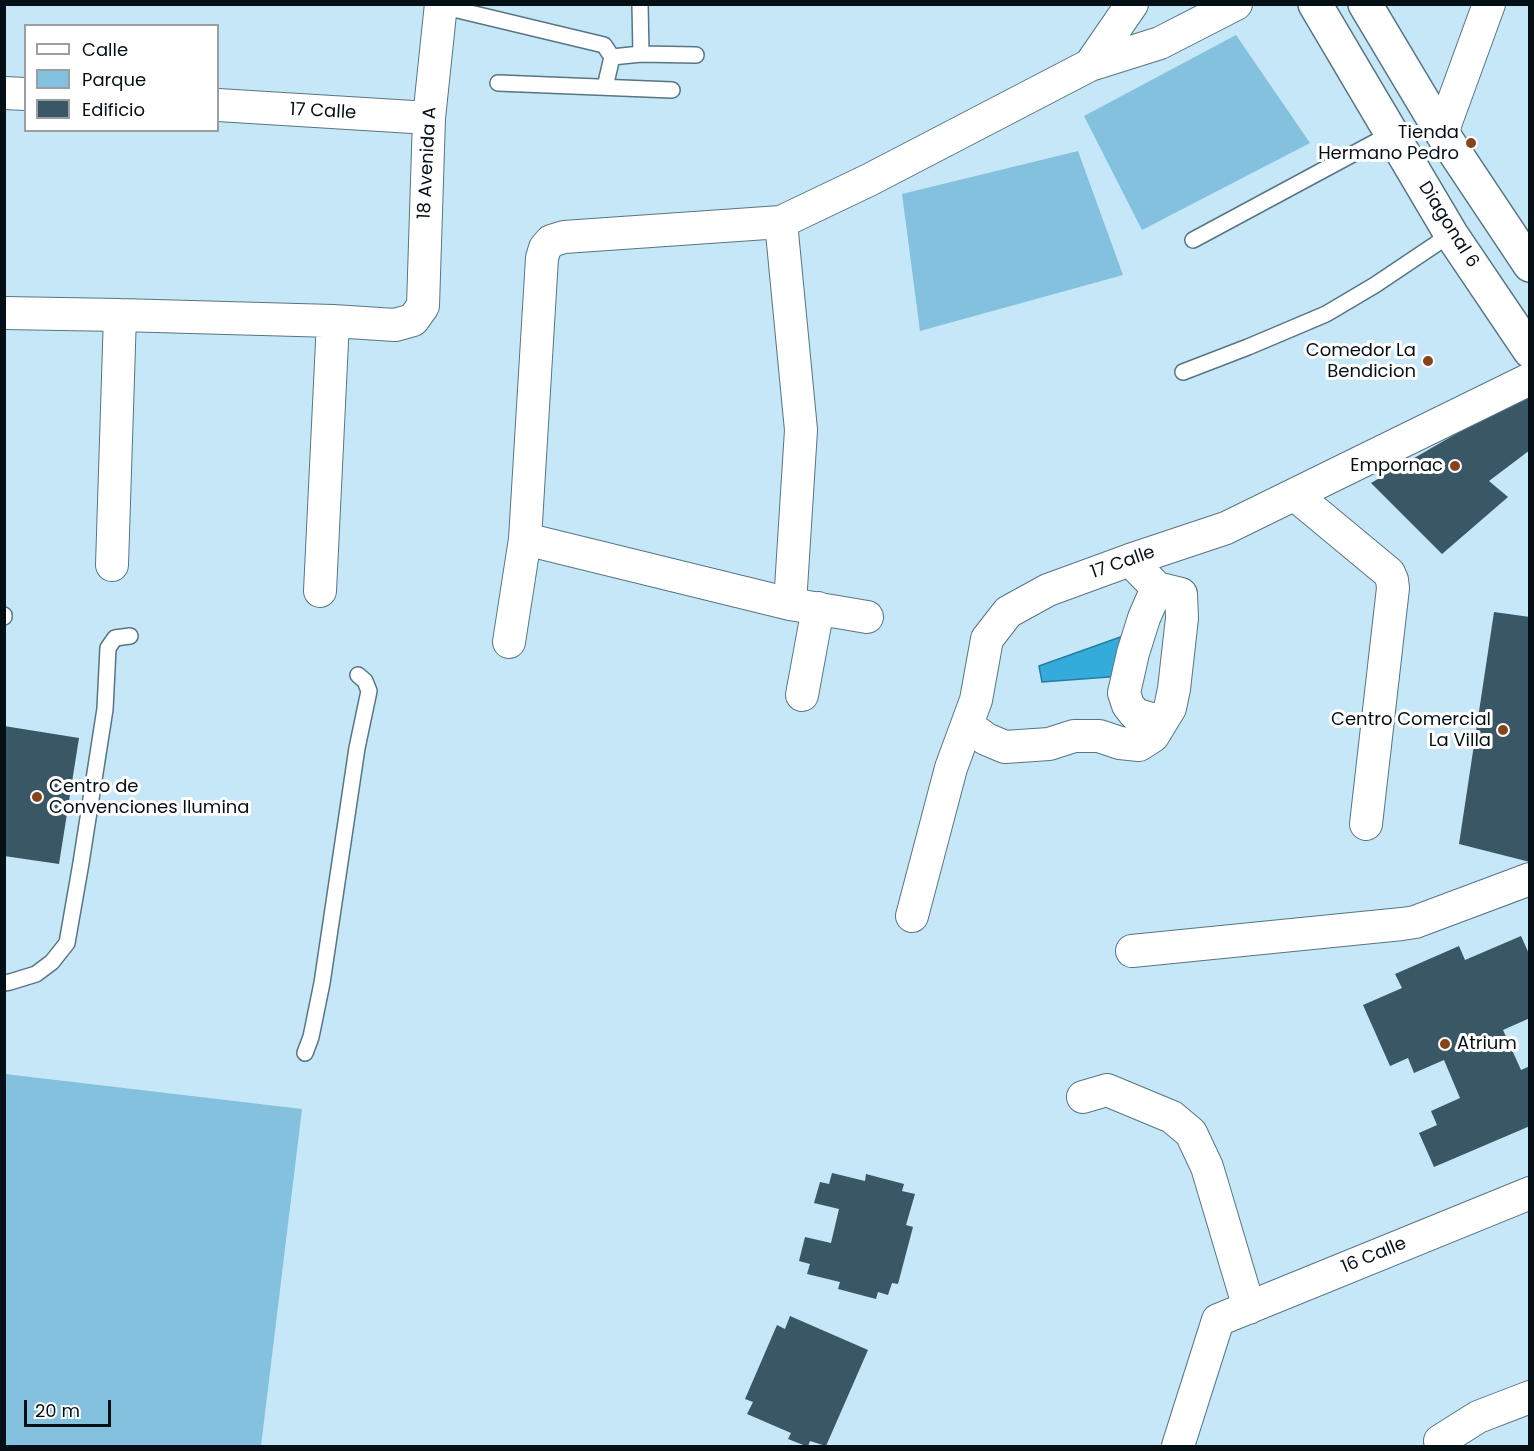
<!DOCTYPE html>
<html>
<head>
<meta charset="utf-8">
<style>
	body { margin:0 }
	#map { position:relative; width:1534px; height:1451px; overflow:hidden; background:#c5e7f7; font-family:Poppins,sans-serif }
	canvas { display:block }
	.frame { position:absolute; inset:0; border:6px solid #051016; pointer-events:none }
	.legend { position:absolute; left:24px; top:24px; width:195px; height:108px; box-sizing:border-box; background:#fff; border:2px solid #9b9fa2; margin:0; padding:8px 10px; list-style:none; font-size:18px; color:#051016 }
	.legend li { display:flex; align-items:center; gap:12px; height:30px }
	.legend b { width:30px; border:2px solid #9b9fa2 }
	.scale { position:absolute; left:24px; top:1400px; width:87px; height:27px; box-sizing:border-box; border:3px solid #051016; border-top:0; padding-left:8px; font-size:18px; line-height:21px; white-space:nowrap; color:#051016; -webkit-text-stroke:4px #fff; paint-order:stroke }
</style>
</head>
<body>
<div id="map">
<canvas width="1534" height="1451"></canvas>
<div class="frame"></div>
<ul class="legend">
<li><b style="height:8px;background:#fff"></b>Calle</li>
<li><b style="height:16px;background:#83c1de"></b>Parque</li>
<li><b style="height:16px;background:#395764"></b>Edificio</li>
</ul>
<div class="scale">20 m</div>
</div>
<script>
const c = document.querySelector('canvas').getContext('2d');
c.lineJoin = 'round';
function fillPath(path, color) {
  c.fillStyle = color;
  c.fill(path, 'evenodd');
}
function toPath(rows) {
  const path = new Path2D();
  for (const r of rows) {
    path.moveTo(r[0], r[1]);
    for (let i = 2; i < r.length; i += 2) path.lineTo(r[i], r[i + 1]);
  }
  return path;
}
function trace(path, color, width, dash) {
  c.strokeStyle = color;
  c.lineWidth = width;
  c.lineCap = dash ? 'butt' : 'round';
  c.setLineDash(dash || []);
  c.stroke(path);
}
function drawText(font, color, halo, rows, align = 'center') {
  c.font = font + ' Poppins,sans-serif';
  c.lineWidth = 6;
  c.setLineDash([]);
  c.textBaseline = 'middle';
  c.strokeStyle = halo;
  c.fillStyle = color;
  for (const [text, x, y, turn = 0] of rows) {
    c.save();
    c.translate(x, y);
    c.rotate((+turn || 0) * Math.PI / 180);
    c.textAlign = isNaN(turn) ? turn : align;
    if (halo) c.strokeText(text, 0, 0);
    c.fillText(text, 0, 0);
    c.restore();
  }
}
fillPath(toPath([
	[1236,35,1310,143,1142,230,1084,116],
	[1078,151,1123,275,920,331,902,194],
	[5,1074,302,1109,261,1446,5,1446]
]), '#83c1de');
const water = toPath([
	[1126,635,1122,676,1042,682,1039,666,1126,635]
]);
fillPath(water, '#34acdb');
trace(water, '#267da0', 1.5);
fillPath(toPath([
	[1530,391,1530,450,1489,481,1508,497,1442,554,1371,483],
	[1494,612,1530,617,1530,862,1459,844],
	[4,726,79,738,59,864,4,856],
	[1521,936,1530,956,1530,1018,1503,1030,1521,1070,1530,1066,1530,1126,1434,1167,1419,1133,1437,1125,1431,1111,1460,1098,1444,1060,1414,1073,1408,1058,1390,1066,1363,1005,1402,988,1395,974,1459,946,1465,960],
	[832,1173,865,1181,866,1174,904,1184,902,1191,915,1194,906,1225,913,1227,898,1284,892,1283,888,1295,878,1292,876,1299,838,1289,840,1282,807,1274,810,1264,799,1261,805,1237,831,1243,839,1209,814,1203,820,1182,829,1184],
	[790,1316,868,1350,826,1446,810,1441,808,1446,806,1446,788,1439,791,1433,747,1414,753,1402,745,1399,777,1325,785,1329]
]), '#395764');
const lane = toPath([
	[640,4,641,54],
	[441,6,604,45,612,57,605,87],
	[612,57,641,54,696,55],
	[498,83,672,90],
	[1193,240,1392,133],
	[1183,372,1248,347,1326,314,1375,285,1451,234],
	[4,615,4,617],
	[4,983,10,982,36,974,52,962,67,943,81,863,105,709,108,648,115,638,130,636],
	[305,1053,311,1037,322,983,357,748,369,691,365,681,358,675]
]);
const street = toPath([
	[1090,65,1132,4],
	[4,93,26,94],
	[218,105,429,118],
	[1442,133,1489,4],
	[781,222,801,430,790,604],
	[4,313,120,315,333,321,395,325,413,320,423,306,429,118,441,4],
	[1295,495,1389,573,1392,580,1393,588,1366,824],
	[525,539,790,604,867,617],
	[112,565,120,315],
	[1157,588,1144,618,1133,653,1124,693,1128,705,1135,714,1151,719,1163,719],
	[320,591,333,321],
	[509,642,525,539,542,258,545,248,551,241,564,237,781,222,869,180,1090,65,1160,43,1236,4],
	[802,695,818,608],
	[967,725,986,739,1005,747,1049,744,1074,736,1099,736,1120,743,1139,745,1153,736,1170,708,1174,689,1182,618,1181,594,1157,588,1130,560],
	[912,916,951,768,976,700,987,639,1008,612,1048,590,1130,560,1226,528,1530,379],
	[1132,951,1402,924,1415,922,1530,879],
	[1083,1097,1107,1090,1172,1117,1191,1133,1207,1167,1249,1308],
	[1440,1441,1478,1417,1530,1397],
	[1178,1446,1218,1320,1530,1193]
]);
const secondary = toPath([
	[1315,4,1451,234,1530,351],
	[1365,4,1442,133,1530,265]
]);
trace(lane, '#577583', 18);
trace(street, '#577583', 34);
trace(secondary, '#577583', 36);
trace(lane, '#fff', 15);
trace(street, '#fff', 32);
trace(secondary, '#fff', 33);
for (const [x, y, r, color] of [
	[1471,143,6,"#884419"],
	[1428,361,6,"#884419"],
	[1455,466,6,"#884419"],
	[1503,730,6,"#884419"],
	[37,797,6,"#884419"],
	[1445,1044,6,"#884419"]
]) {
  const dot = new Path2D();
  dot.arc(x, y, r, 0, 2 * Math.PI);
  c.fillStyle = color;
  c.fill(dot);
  trace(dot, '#fff', 2);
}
drawText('18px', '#051016', '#fff', [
	["17 Calle",323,112,3],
	["18 Avenida A",428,163,-87],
	["Diagonal 6",1448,225,58],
	["17 Calle",1123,563,-19],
	["16 Calle",1374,1256,-22]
]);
drawText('18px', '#051016', '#fff', [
	["Tienda",1459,133],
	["Hermano Pedro",1459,154],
	["Comedor La",1416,351],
	["Bendicion",1416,372],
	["Empornac",1443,466],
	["Centro Comercial",1491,720],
	["La Villa",1491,741],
	["Centro de",49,787,"left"],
	["Convenciones Ilumina",49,808,"left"],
	["Atrium",1457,1044,"left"]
], 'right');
</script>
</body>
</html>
